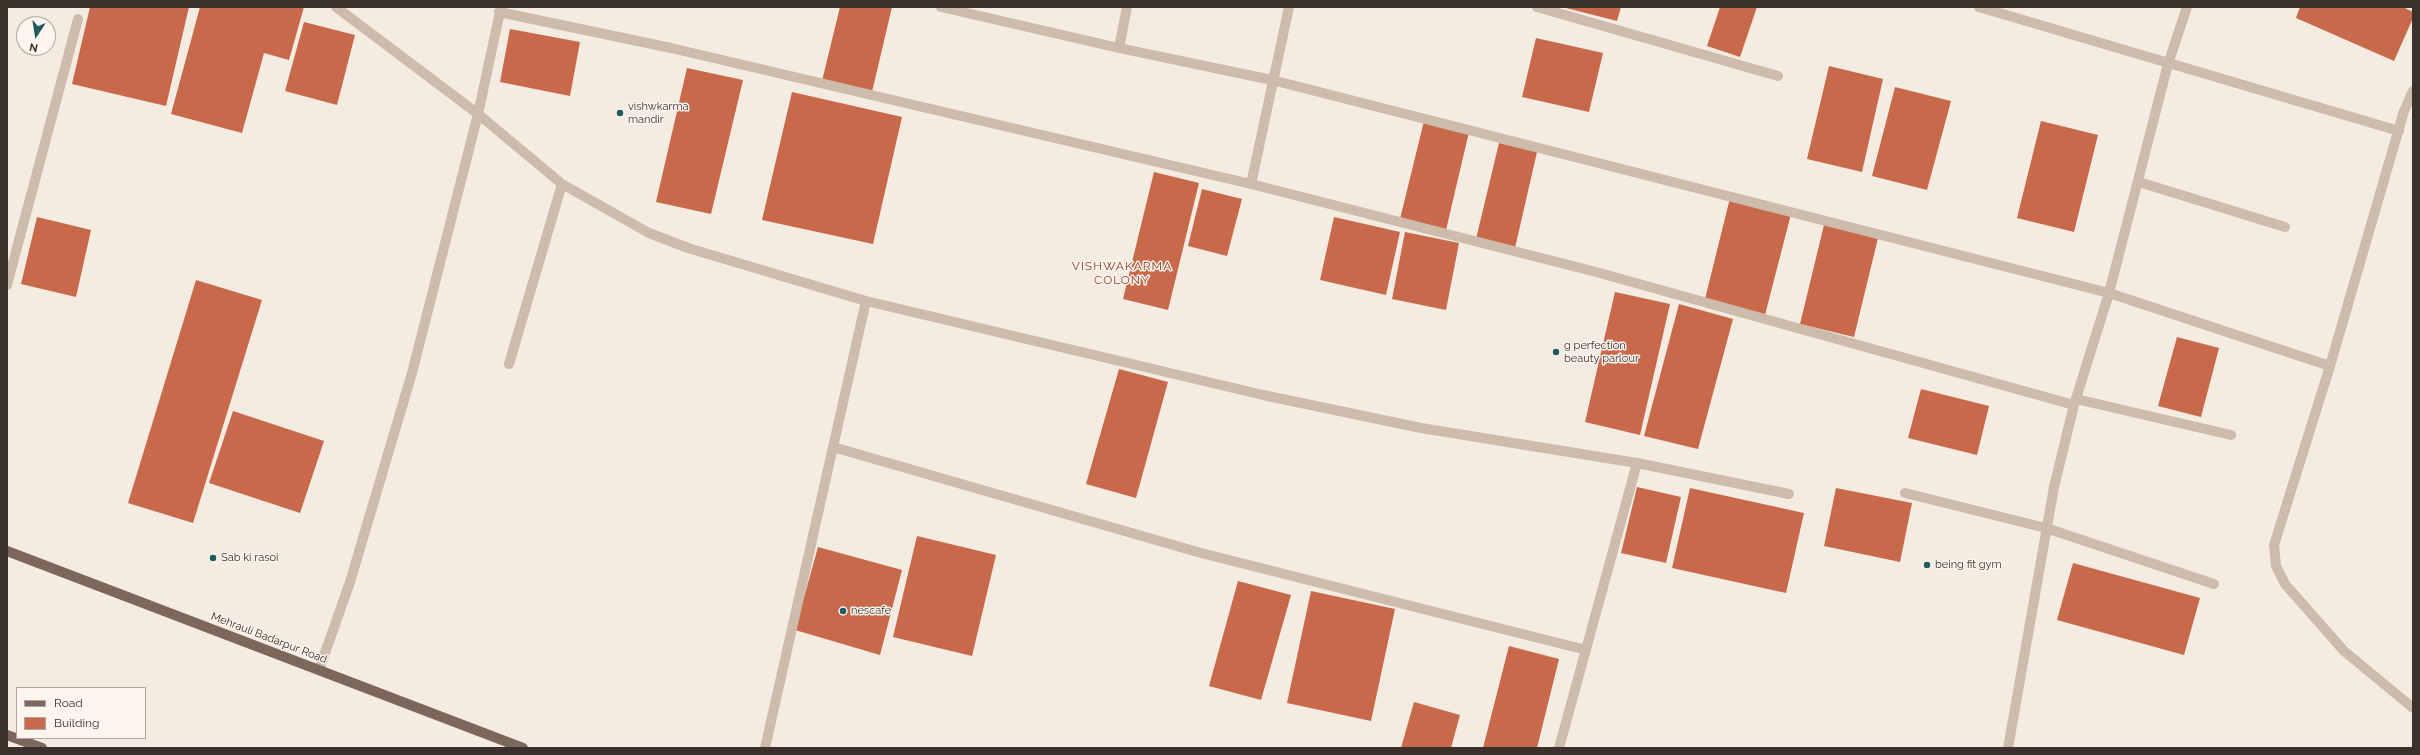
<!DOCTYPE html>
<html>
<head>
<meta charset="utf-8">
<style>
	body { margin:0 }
	#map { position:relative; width:2420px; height:755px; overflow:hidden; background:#f4ebe1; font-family:Raleway,sans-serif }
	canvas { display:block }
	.frame { position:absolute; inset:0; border:8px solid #3b302b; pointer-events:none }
	.legend { position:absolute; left:16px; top:687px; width:130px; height:52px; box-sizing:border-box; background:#fbf5ee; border:1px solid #aea6a0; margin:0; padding:5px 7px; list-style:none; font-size:12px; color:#3b302b }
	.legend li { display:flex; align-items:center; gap:8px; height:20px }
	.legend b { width:20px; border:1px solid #aea6a0 }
	.north { position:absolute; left:16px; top:16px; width:40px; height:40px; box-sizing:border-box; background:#fbf5ee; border:1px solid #aea6a0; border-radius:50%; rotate:192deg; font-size:11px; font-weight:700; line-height:16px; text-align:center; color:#3b302b }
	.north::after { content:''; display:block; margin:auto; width:14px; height:18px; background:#1f5a5e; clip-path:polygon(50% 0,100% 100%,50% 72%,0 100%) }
</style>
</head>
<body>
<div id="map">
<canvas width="2420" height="755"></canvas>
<div class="frame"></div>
<ul class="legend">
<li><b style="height:5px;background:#7d675c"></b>Road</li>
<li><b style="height:11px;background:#c8694b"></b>Building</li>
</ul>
<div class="north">N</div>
</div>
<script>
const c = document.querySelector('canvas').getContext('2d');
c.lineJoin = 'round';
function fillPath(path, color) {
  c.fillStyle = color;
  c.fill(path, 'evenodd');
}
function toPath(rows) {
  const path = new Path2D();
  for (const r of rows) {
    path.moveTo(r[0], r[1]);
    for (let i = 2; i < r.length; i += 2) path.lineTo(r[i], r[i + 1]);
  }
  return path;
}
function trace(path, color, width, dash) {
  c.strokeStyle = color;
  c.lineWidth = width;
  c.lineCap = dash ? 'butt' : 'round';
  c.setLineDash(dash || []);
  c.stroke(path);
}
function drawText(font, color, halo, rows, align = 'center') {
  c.font = font + ' Raleway,sans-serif';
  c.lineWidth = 3;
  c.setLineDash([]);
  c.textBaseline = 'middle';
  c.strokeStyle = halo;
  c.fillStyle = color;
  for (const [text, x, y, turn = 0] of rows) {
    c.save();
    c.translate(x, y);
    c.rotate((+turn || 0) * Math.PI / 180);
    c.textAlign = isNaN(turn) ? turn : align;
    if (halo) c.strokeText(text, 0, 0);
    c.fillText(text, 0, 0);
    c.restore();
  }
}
fillPath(toPath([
	[90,7,189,7,166,106,72,84],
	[200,7,304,7,289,60,264,53,242,133,171,114],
	[840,7,892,7,872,92,822,81],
	[1562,7,1621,7,1617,21],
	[1720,7,1757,7,1740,57,1707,46],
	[2300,7,2403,7,2413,12,2413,18,2394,61,2296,18],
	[304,22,355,35,337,105,285,91],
	[510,29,580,42,570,96,500,82],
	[1536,38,1603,53,1589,112,1522,97],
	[1829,66,1883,79,1862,172,1807,159],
	[687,68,743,80,711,214,656,202],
	[1895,87,1951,101,1927,190,1872,176],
	[792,92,902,117,873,244,762,220],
	[1424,121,1469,132,1446,230,1400,219],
	[2041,121,2098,135,2074,232,2017,218],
	[1499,143,1537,152,1515,248,1476,239],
	[1154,172,1199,183,1168,310,1123,299],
	[1202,189,1242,199,1227,256,1188,246],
	[1730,198,1791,214,1765,315,1705,299],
	[37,217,91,230,76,297,21,284],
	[1334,217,1400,232,1386,295,1320,280],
	[1824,225,1878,238,1854,337,1800,324],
	[1405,232,1459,243,1446,310,1392,299],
	[196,280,262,300,193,523,128,503],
	[1615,292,1670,304,1640,435,1585,422],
	[1679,304,1733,319,1698,449,1644,436],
	[2177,337,2219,348,2201,417,2158,406],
	[1119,369,1168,382,1136,498,1086,484],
	[1921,389,1989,406,1977,455,1908,438],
	[233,411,324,441,300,513,209,483],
	[1637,487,1681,497,1666,563,1621,553],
	[1690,488,1804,513,1786,593,1672,568],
	[1836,488,1912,503,1900,562,1824,546],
	[917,536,996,555,972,656,893,637],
	[818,547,902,570,880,655,795,630],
	[2073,563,2200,598,2184,655,2057,620],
	[1238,581,1291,595,1261,700,1209,686],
	[1311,591,1395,609,1371,721,1287,703],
	[1509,646,1559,659,1537,748,1483,748],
	[1414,702,1460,715,1451,748,1401,748]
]), '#c8694b');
trace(toPath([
	[7,285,78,19]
]), '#cdbbac', 10);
trace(toPath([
	[336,7,478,114,562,184,649,233,688,248,866,301,1263,395,1421,428,1637,463,1789,494],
	[941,7,1119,48,1272,80,2109,293,2330,366],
	[1537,7,1778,76],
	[1979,7,2399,131],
	[499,12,671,48,1251,184,1596,272,2074,405],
	[1119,48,1127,7],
	[2413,91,2404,111,2330,366,2274,545,2276,566,2285,584,2344,651,2413,708],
	[2139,182,2285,227],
	[1251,184,1289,7],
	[509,364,562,184],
	[2076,399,2231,435],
	[833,447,1201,553,1586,650],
	[1905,493,2046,528,2214,584],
	[319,670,350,582,412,373,478,114,501,7],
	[765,748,866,301],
	[1559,748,1637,463],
	[2008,748,2054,487,2074,405,2109,293,2168,64,2187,7]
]), '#cdbbac', 10);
trace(toPath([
	[7,551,523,748],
	[7,735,42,748]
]), '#7d675c', 10);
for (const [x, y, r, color] of [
	[620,113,4,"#1f5a5e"],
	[1556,352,4,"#1f5a5e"],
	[213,558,4,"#1f5a5e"],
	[1927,565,4,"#1f5a5e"],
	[843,611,4,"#1f5a5e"]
]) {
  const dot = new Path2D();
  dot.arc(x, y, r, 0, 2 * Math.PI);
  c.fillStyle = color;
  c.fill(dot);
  trace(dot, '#fbf5ee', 1.5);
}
drawText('11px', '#3b302b', '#fbf5ee', [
	["vishwkarma",628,107],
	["mandir",628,120],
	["g perfection",1564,346],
	["beauty parlour",1564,359],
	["Sab ki rasoi",221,558],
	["being fit gym",1935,565],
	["nescafe",851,611]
], 'left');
drawText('11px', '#3b302b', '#fbf5ee', [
	["Mehrauli Badarpur Road",269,638,21]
]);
c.letterSpacing = '1px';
drawText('12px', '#8c3b22', '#fbf5ee', [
	["VISHWAKARMA",1122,266],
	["COLONY",1122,280]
]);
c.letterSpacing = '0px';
</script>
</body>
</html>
